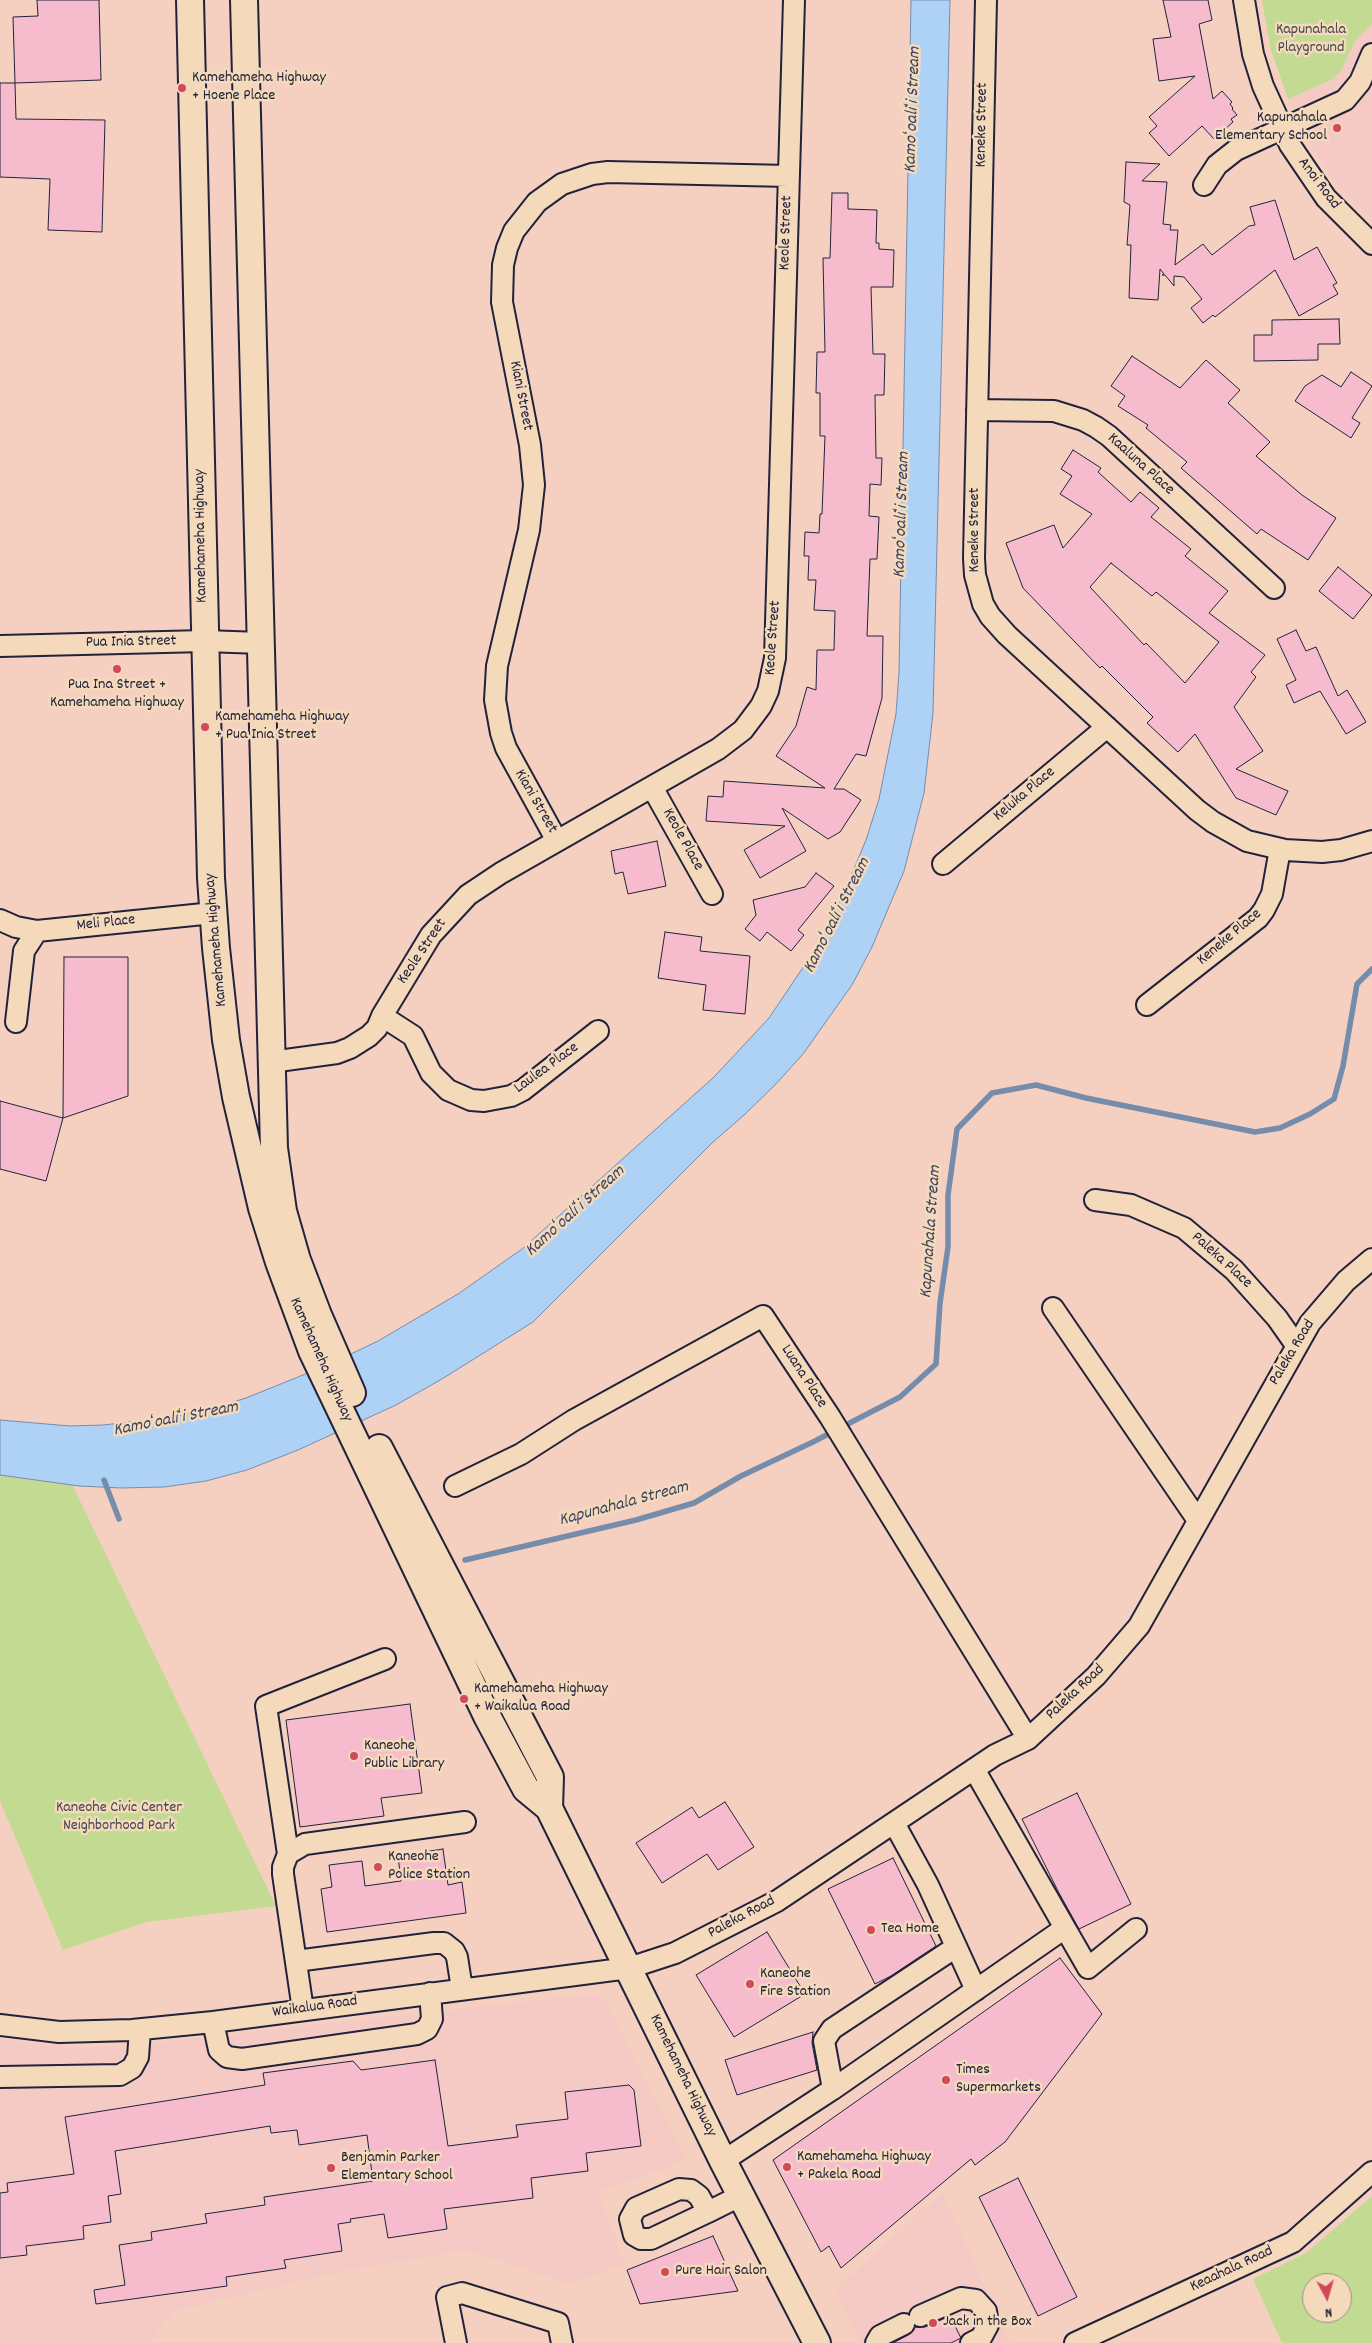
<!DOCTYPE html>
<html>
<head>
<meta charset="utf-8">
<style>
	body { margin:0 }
	#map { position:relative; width:1372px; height:2343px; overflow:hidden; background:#f5d0c1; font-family:Dekko,sans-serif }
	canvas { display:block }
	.north { position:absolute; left:1302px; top:2273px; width:50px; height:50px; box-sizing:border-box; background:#f4d9bb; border:1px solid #a09088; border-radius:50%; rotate:174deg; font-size:14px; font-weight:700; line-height:20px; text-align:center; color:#22223b }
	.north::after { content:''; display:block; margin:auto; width:18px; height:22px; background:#d1495b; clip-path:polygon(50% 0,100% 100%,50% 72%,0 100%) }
</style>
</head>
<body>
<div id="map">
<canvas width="1372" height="2343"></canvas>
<div class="north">N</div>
</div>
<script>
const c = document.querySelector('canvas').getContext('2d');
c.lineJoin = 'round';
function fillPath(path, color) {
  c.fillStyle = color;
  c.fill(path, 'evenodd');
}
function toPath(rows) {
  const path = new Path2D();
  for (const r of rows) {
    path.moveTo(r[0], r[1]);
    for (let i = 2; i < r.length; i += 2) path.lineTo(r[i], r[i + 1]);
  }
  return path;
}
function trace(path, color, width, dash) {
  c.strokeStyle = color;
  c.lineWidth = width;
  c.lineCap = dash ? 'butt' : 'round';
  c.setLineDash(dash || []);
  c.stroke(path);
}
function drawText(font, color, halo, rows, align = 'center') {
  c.font = font + ' Dekko,sans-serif';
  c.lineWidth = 5;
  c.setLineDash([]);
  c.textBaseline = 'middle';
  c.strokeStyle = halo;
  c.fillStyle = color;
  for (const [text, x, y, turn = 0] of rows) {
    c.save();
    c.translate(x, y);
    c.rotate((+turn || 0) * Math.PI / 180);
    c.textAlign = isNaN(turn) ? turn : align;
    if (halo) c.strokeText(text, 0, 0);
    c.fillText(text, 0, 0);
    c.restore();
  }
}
fillPath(toPath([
	[1372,24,1372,220,1340,187,1322,162,1306,136,1288,99,1331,80,1341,71,1355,41],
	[586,1995,601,1999,610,2007,687,2160,599,2192,625,2264,571,2284,467,2250,339,2272,175,2311,149,2343,0,2343,0,2040,58,2046,92,2047,133,2045],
	[943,2192,1011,2343,860,2343,834,2290]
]), '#f5cac5');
fillPath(toPath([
	[1262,0,1372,0,1372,24,1355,41,1341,71,1331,80,1288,99,1271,50],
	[0,1466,66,1472,276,1906,147,1922,63,1950,0,1801],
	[1372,2196,1372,2343,1282,2343,1253,2279,1306,2253],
	[1312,2283,1342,2283,1342,2313,1312,2313]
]), '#c2da91');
const water = toPath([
	[911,0,950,0,933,713,924,793,904,871,872,947,852,985,803,1054,775,1085,744,1115,712,1143,533,1322,442,1379,396,1405,298,1450,247,1470,206,1481,164,1487,121,1488,79,1486,0,1475,0,1420,70,1426,103,1425,174,1417,210,1409,246,1398,330,1364,378,1341,458,1294,522,1249,714,1077,769,1018,814,951,834,916,866,840,879,799,896,714,899,672,911,0]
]);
fillPath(water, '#add2f6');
trace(water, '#758cab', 1);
trace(toPath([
	[104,1480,119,1519],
	[465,1560,636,1520,694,1503,741,1476,813,1442,900,1397,936,1364,940,1303,948,1247,948,1195,957,1129,992,1093,1036,1085,1086,1098,1255,1132,1280,1128,1310,1114,1334,1099,1343,1066,1357,984,1372,969]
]), '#758cab', 5.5);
const building = toPath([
	[37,0,99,0,101,80,15,83,13,17,38,16,37,0],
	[1163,0,1208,0,1212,20,1199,24,1213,99,1222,91,1232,102,1230,104,1233,108,1232,109,1237,115,1231,119,1233,122,1214,139,1202,126,1169,156,1149,133,1157,126,1149,117,1195,76,1159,81,1153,39,1171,37,1163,0],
	[0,83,15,83,16,119,105,120,102,232,48,230,50,179,0,177,0,83],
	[1126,162,1160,164,1142,181,1167,182,1163,224,1171,225,1170,230,1178,230,1175,265,1203,244,1212,255,1249,226,1255,225,1250,207,1275,200,1294,260,1317,247,1337,283,1333,285,1338,294,1299,316,1275,270,1215,317,1213,315,1203,323,1191,308,1202,299,1184,277,1174,276,1174,286,1165,275,1162,275,1164,274,1160,269,1158,300,1129,298,1131,245,1127,245,1130,205,1124,202,1126,162],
	[832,193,848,193,848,209,877,210,876,243,879,243,879,249,894,250,893,287,871,287,873,354,885,354,884,395,875,395,876,458,882,458,881,485,870,484,869,516,879,517,877,559,870,559,867,636,883,636,882,698,866,756,856,754,834,789,844,789,861,800,840,832,828,839,782,808,806,851,760,878,744,850,785,826,706,821,708,796,723,797,724,781,825,788,776,756,796,726,807,687,816,690,817,650,834,650,835,611,814,610,816,580,808,580,809,556,804,556,805,532,819,533,820,514,822,514,825,436,820,436,820,393,816,393,817,352,825,352,823,258,830,258,832,193],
	[1339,319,1340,344,1318,344,1318,360,1254,361,1254,335,1272,335,1272,320,1339,319],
	[1132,356,1180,388,1206,360,1240,390,1228,403,1270,442,1256,456,1302,495,1336,518,1308,560,1261,529,1257,534,1181,468,1187,462,1146,428,1148,425,1118,406,1125,396,1111,386,1132,356],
	[1351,372,1372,386,1352,418,1360,423,1351,438,1295,401,1305,386,1322,375,1341,387,1351,372],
	[1073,450,1101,468,1098,472,1131,502,1140,492,1159,508,1151,517,1191,549,1185,556,1228,591,1209,613,1265,655,1251,672,1256,677,1234,707,1263,751,1236,769,1288,791,1276,815,1236,798,1195,734,1178,752,1147,723,1153,717,1102,666,1100,668,1023,588,1006,543,1054,525,1063,548,1092,514,1060,494,1072,476,1061,469,1073,450],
	[1111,563,1152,596,1156,592,1219,642,1185,683,1146,643,1144,645,1090,587,1111,563],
	[1338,567,1372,595,1353,619,1319,591,1338,567],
	[1296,630,1306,651,1316,647,1338,696,1347,690,1366,722,1346,734,1320,691,1294,703,1286,685,1296,680,1277,639,1296,630],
	[657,841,666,886,628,894,623,872,615,874,611,851,657,841],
	[816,873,834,886,798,930,804,935,791,951,767,932,760,941,745,929,756,915,753,900,805,887,816,873],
	[665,932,702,937,700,951,750,956,745,1014,703,1010,706,985,658,978,665,932],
	[64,957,128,957,128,1096,63,1118,64,957],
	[0,1101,63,1118,46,1181,0,1169,0,1101],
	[410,1704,422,1793,381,1798,384,1816,300,1827,286,1720,410,1704],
	[1077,1793,1131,1904,1079,1929,1059,1893,1022,1819,1077,1793],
	[725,1802,754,1847,718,1870,707,1854,662,1883,636,1843,692,1807,699,1818,725,1802],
	[443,1849,448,1885,462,1882,466,1913,327,1932,321,1889,332,1887,329,1865,362,1861,365,1886,401,1881,398,1856,443,1849],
	[893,1858,936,1946,891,1976,875,1984,828,1889,893,1858],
	[767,1932,805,1994,734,2037,696,1975,767,1932],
	[1060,1958,1102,2014,1005,2142,975,2165,971,2159,841,2268,829,2246,821,2252,773,2160,1060,1958],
	[813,2032,812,2043,817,2070,737,2095,725,2060,813,2032],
	[435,2060,448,2146,518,2137,516,2125,568,2119,565,2092,629,2085,634,2090,641,2146,586,2153,588,2171,531,2178,533,2198,444,2209,447,2229,388,2238,384,2214,350,2219,351,2222,338,2224,342,2251,284,2260,286,2268,226,2277,227,2286,96,2304,94,2290,125,2285,119,2245,152,2240,151,2232,207,2223,205,2214,265,2205,264,2197,373,2181,367,2135,299,2145,297,2130,271,2133,270,2126,115,2151,121,2194,108,2196,111,2222,83,2226,84,2239,26,2246,27,2255,0,2258,0,2193,8,2192,7,2183,74,2174,65,2117,265,2085,263,2073,353,2061,361,2070,435,2060],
	[1018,2178,1077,2297,1038,2316,979,2197,1018,2178],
	[713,2236,738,2291,640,2304,627,2270,713,2236],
	[950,2316,961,2338,951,2343,893,2343,910,2334,915,2327,925,2327,950,2316]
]);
fillPath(building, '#f6bcce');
trace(building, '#22223b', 1);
const minor = toPath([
	[986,0,974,558,975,575,983,604,990,616,1007,635,1197,810,1213,822,1247,841,1285,850,1322,852,1341,850,1372,841],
	[1244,0,1253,54,1263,86,1290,145,1326,198,1372,244],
	[1204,185,1217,165,1236,150,1345,100,1360,82,1372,54],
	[977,410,1054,411,1083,420,1096,427,1109,436,1274,588],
	[0,646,205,641,261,643],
	[652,787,712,894],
	[557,841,506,748,501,733,495,700,497,666,529,530,534,485,530,445,502,302,503,265,507,248,514,231,537,202,562,184,592,174,608,172,789,176],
	[943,864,1107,727],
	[0,920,16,927,37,931,213,913],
	[1147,1005,1258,918,1264,910,1272,894,1280,849],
	[382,1016,413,1036,431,1073,448,1090,471,1100,484,1101,511,1096,523,1090,598,1031],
	[16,1022,24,951,37,931],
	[271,1062,337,1053,350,1048,369,1036,377,1028,382,1016,431,935,468,895,501,873,718,749,743,730,761,706,768,691,775,658,794,0],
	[1095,1200,1131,1205,1184,1228,1234,1270,1277,1318,1296,1345],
	[1053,1308,1197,1519],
	[455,1486,521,1454,574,1420,763,1316,830,1417,1028,1739],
	[894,1823,928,1885,976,1990],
	[288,1854,266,1706,385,1659],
	[1065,1928,1088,1968,1136,1929],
	[296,1961,434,1943,444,1943,454,1951,457,1957,462,1989],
	[303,2010,283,1874,283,1867,288,1854,305,1844,465,1822],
	[213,2022,219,2050,227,2057,242,2059,417,2034,427,2029,432,2019,430,1993],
	[0,2025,59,2032,132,2030,213,2022,629,1968,675,1953,777,1901,995,1755,1028,1739,1096,1676,1139,1626,1310,1323,1346,1281,1372,1259],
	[0,2077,120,2075,132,2068,138,2057,140,2030],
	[833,2089,824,2041,832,2029,956,1947],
	[723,2161,833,2089,1065,1928,974,1769],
	[679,2189,691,2190,699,2196,708,2212,651,2239,641,2239,634,2235,630,2219,636,2208,679,2189],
	[708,2212,742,2195],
	[920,2316,961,2298,976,2300,986,2311,988,2325,981,2338,971,2343],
	[456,2343,447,2297,462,2293,558,2323,562,2343],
	[876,2343,880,2336,904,2324],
	[1075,2343,1293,2242,1372,2172]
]);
const major = toPath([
	[190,0,211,878,216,948,226,1040,236,1097,262,1208,279,1262,312,1351,487,1716,526,1789,549,1808,723,2161,817,2343],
	[244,0,274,1148,283,1211,297,1260,318,1315,352,1393],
	[379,1448,550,1777,549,1808]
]);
trace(minor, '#22223b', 24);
trace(major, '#22223b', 30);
trace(minor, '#f4d9bb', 20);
trace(major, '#f4d9bb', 26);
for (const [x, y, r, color] of [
	[182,88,5,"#d1495b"],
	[1337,128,5,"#d1495b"],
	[117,669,5,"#d1495b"],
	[205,727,5,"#d1495b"],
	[464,1699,5,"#d1495b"],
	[354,1756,5,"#d1495b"],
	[378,1867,5,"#d1495b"],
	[871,1930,5,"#d1495b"],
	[750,1984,5,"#d1495b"],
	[946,2080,5,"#d1495b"],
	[787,2167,5,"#d1495b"],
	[331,2168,5,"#d1495b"],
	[665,2272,5,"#d1495b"],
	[933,2323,5,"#d1495b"]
]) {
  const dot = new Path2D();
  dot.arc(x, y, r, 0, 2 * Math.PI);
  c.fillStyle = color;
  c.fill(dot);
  trace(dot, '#f4d9bb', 2);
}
drawText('16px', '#42474c', '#f4d9bb', [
	["Kapunahala",1311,31],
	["Playground",1311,49],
	["Kaneohe Civic Center",119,1809],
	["Neighborhood Park",119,1827]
]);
drawText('16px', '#22223b', '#f4d9bb', [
	["Kamehameha Highway",192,79],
	["+ Hoene Place",192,97],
	["Kapunahala",1327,119,"right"],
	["Elementary School",1327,137,"right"],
	["Pua Ina Street +",117,686,"center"],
	["Kamehameha Highway",117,704,"center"],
	["Kamehameha Highway",215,718],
	["+ Pua Inia Street",215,736],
	["Kamehameha Highway",474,1690],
	["+ Waikalua Road",474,1708],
	["Kaneohe",364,1747],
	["Public Library",364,1765],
	["Kaneohe",388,1858],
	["Police Station",388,1876],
	["Tea Home",881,1930],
	["Kaneohe",760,1975],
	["Fire Station",760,1993],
	["Times",956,2071],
	["Supermarkets",956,2089],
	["Kamehameha Highway",797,2158],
	["+ Pakela Road",797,2176],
	["Benjamin Parker",341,2159],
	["Elementary School",341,2177],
	["Pure Hair Salon",675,2272],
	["Jack in the Box",943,2323]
], 'left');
drawText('16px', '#22223b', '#f4d9bb', [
	["Keneke Street",983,125,-89],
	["Anoi Road",1318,184,53],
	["Keole Street",787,233,-88],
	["Kiani Street",520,396,79],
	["Kaaluna Place",1140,465,42],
	["Keneke Street",976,530,-90],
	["Kamehameha Highway",202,536,-91],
	["Keole Street",774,638,-86],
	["Pua Inia Street",131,643,-1],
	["Keluka Place",1025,795,-40],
	["Kiani Street",535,802,60],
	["Keole Place",682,840,61],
	["Meli Place",106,924,-6],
	["Keneke Place",1230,938,-40],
	["Kamehameha Highway",217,940,-95],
	["Keole Street",423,952,-56],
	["Laulea Place",547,1069,-36],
	["Paleka Place",1221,1261,42],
	["Paleka Road",1293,1353,-59],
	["Kamehameha Highway",320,1360,66],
	["Luana Place",803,1377,57],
	["Paleka Road",1076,1693,-43],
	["Paleka Road",742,1918,-28],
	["Waikalua Road",315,2008,-8],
	["Kamehameha Highway",682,2076,64],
	["Keaahala Road",1232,2270,-25]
]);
drawText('italic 18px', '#3e4560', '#f4d9bb', [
	["Kamoʻoaliʻi Stream",914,110,-88],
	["Kamoʻoaliʻi Stream",903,515,-88],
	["Kamoʻoaliʻi Stream",838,916,-63],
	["Kamoʻoaliʻi Stream",576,1212,-42],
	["Kapunahala Stream",932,1232,-86],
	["Kamoʻoaliʻi Stream",176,1420,-11],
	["Kapunahala Stream",624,1505,-15]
]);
</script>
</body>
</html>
